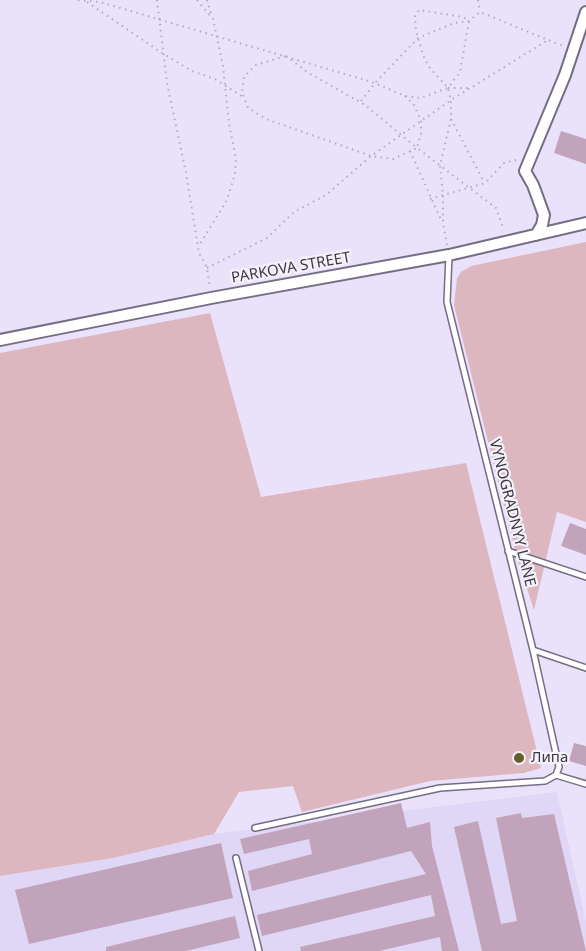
<!DOCTYPE html>
<html>
<head>
<meta charset="utf-8">
<style>
	body { margin:0 }
	canvas { display:block; background:#eae2fb }
</style>
</head>
<body>
<canvas width="586" height="951"></canvas>
<script>
const c = document.querySelector('canvas').getContext('2d');
c.lineJoin = 'round';
function fillPath(path, color) {
  c.fillStyle = color;
  c.fill(path, 'evenodd');
}
function toPath(rows) {
  const path = new Path2D();
  for (const r of rows) {
    path.moveTo(r[0], r[1]);
    for (let i = 2; i < r.length; i += 2) path.lineTo(r[i], r[i + 1]);
  }
  return path;
}
function trace(path, color, width, dash) {
  c.strokeStyle = color;
  c.lineWidth = width;
  c.lineCap = dash ? 'butt' : 'round';
  c.setLineDash(dash || []);
  c.stroke(path);
}
function drawText(font, color, halo, rows, align = 'center') {
  c.font = font + ' "Noto Sans",sans-serif';
  c.lineWidth = 4.5;
  c.setLineDash([]);
  c.textBaseline = 'middle';
  c.strokeStyle = halo;
  c.fillStyle = color;
  for (const [text, x, y, turn = 0] of rows) {
    c.save();
    c.translate(x, y);
    c.rotate((+turn || 0) * Math.PI / 180);
    c.textAlign = isNaN(turn) ? turn : align;
    if (halo) c.strokeText(text, 0, 0);
    c.fillText(text, 0, 0);
    c.restore();
  }
}
fillPath(toPath([
	[557,792,586,922,586,951,0,951,0,876,113,858,214,834]
]), '#e0d6f5');
fillPath(toPath([
	[586,242,586,522,557,512,534,610,518,562,454,305,457,278,461,272,471,266],
	[210,313,261,497,466,463,541,768,524,773,430,781,302,812,293,786,239,792,214,834,113,858,0,876,0,353]
]), '#ddb7c0');
fillPath(toPath([
	[561,131,586,139,586,164,554,153],
	[570,523,586,529,586,555,561,546],
	[574,743,586,746,586,766,569,761],
	[401,803,407,828,430,822,432,846,459,951,442,951,440,937,379,951,301,951,300,947,435,916,431,895,262,936,257,915,426,874,411,851,252,891,248,871,312,854,309,839,244,854,240,839],
	[521,813,522,818,554,814,586,951,482,951,454,827,478,821,501,924,517,921,496,818],
	[221,843,233,898,29,944,15,890],
	[235,916,240,938,186,951,106,951,106,947]
]), '#c1a4bc');
const service = toPath([
	[449,255,447,302,533,650,559,767,556,775],
	[508,551,586,577],
	[533,650,586,668],
	[255,828,440,788,545,781,556,775,586,784],
	[236,858,259,951]
]);
const minor = toPath([
	[536,235,542,225,544,215,533,185,525,171,565,75,586,12],
	[0,340,211,298,449,255,586,223]
]);
trace(service, '#756e83', 8);
trace(minor, '#756e83', 14);
trace(toPath([
	[78,0,100,2,372,82,405,96,420,98,448,88,460,72,469,21],
	[157,0,167,83,186,173,199,253,207,268,210,288],
	[197,0,213,19,223,66,229,124,236,158,235,174,227,200,200,244],
	[207,0,212,17],
	[478,0,480,12],
	[87,2,162,53,192,71,215,79,243,97],
	[286,56,307,72,365,105,417,148,393,159,371,156,266,119,248,108,242,92,244,77,256,65,286,56],
	[448,88,469,88],
	[405,96,414,105,421,121,421,134,417,148,496,208,504,230],
	[361,101,375,83,418,38,454,23,469,21,480,12,563,46],
	[451,119,484,182],
	[410,151,442,222],
	[430,199,485,183,504,163,515,160,517,162],
	[447,245,443,223,443,195,440,165,451,119,451,100,448,88,429,67,423,55,416,31,415,16,419,10,463,17,469,21],
	[207,268,267,238,294,212,326,195,371,156,451,100,548,40]
]), '#b1abbf', 2, [1.5, 4.5]);
trace(service, '#fff', 5);
trace(minor, '#fff', 10);
for (const [x, y, r, color] of [
	[519,758,6,"#695d2a"]
]) {
  const dot = new Path2D();
  dot.arc(x, y, r, 0, 2 * Math.PI);
  c.fillStyle = color;
  c.fill(dot);
  trace(dot, '#f5f2fc', 2);
}
drawText('15px', '#3d3a44', '#f5f2fc', [
	["PARKOVA STREET",291,268,-10],
	["VYNOGRADNYY LANE",512,513,76]
]);
drawText('15px', '#3d3a44', '#f5f2fc', [
	["Липа",531,758]
], 'left');
</script>
</body>
</html>
